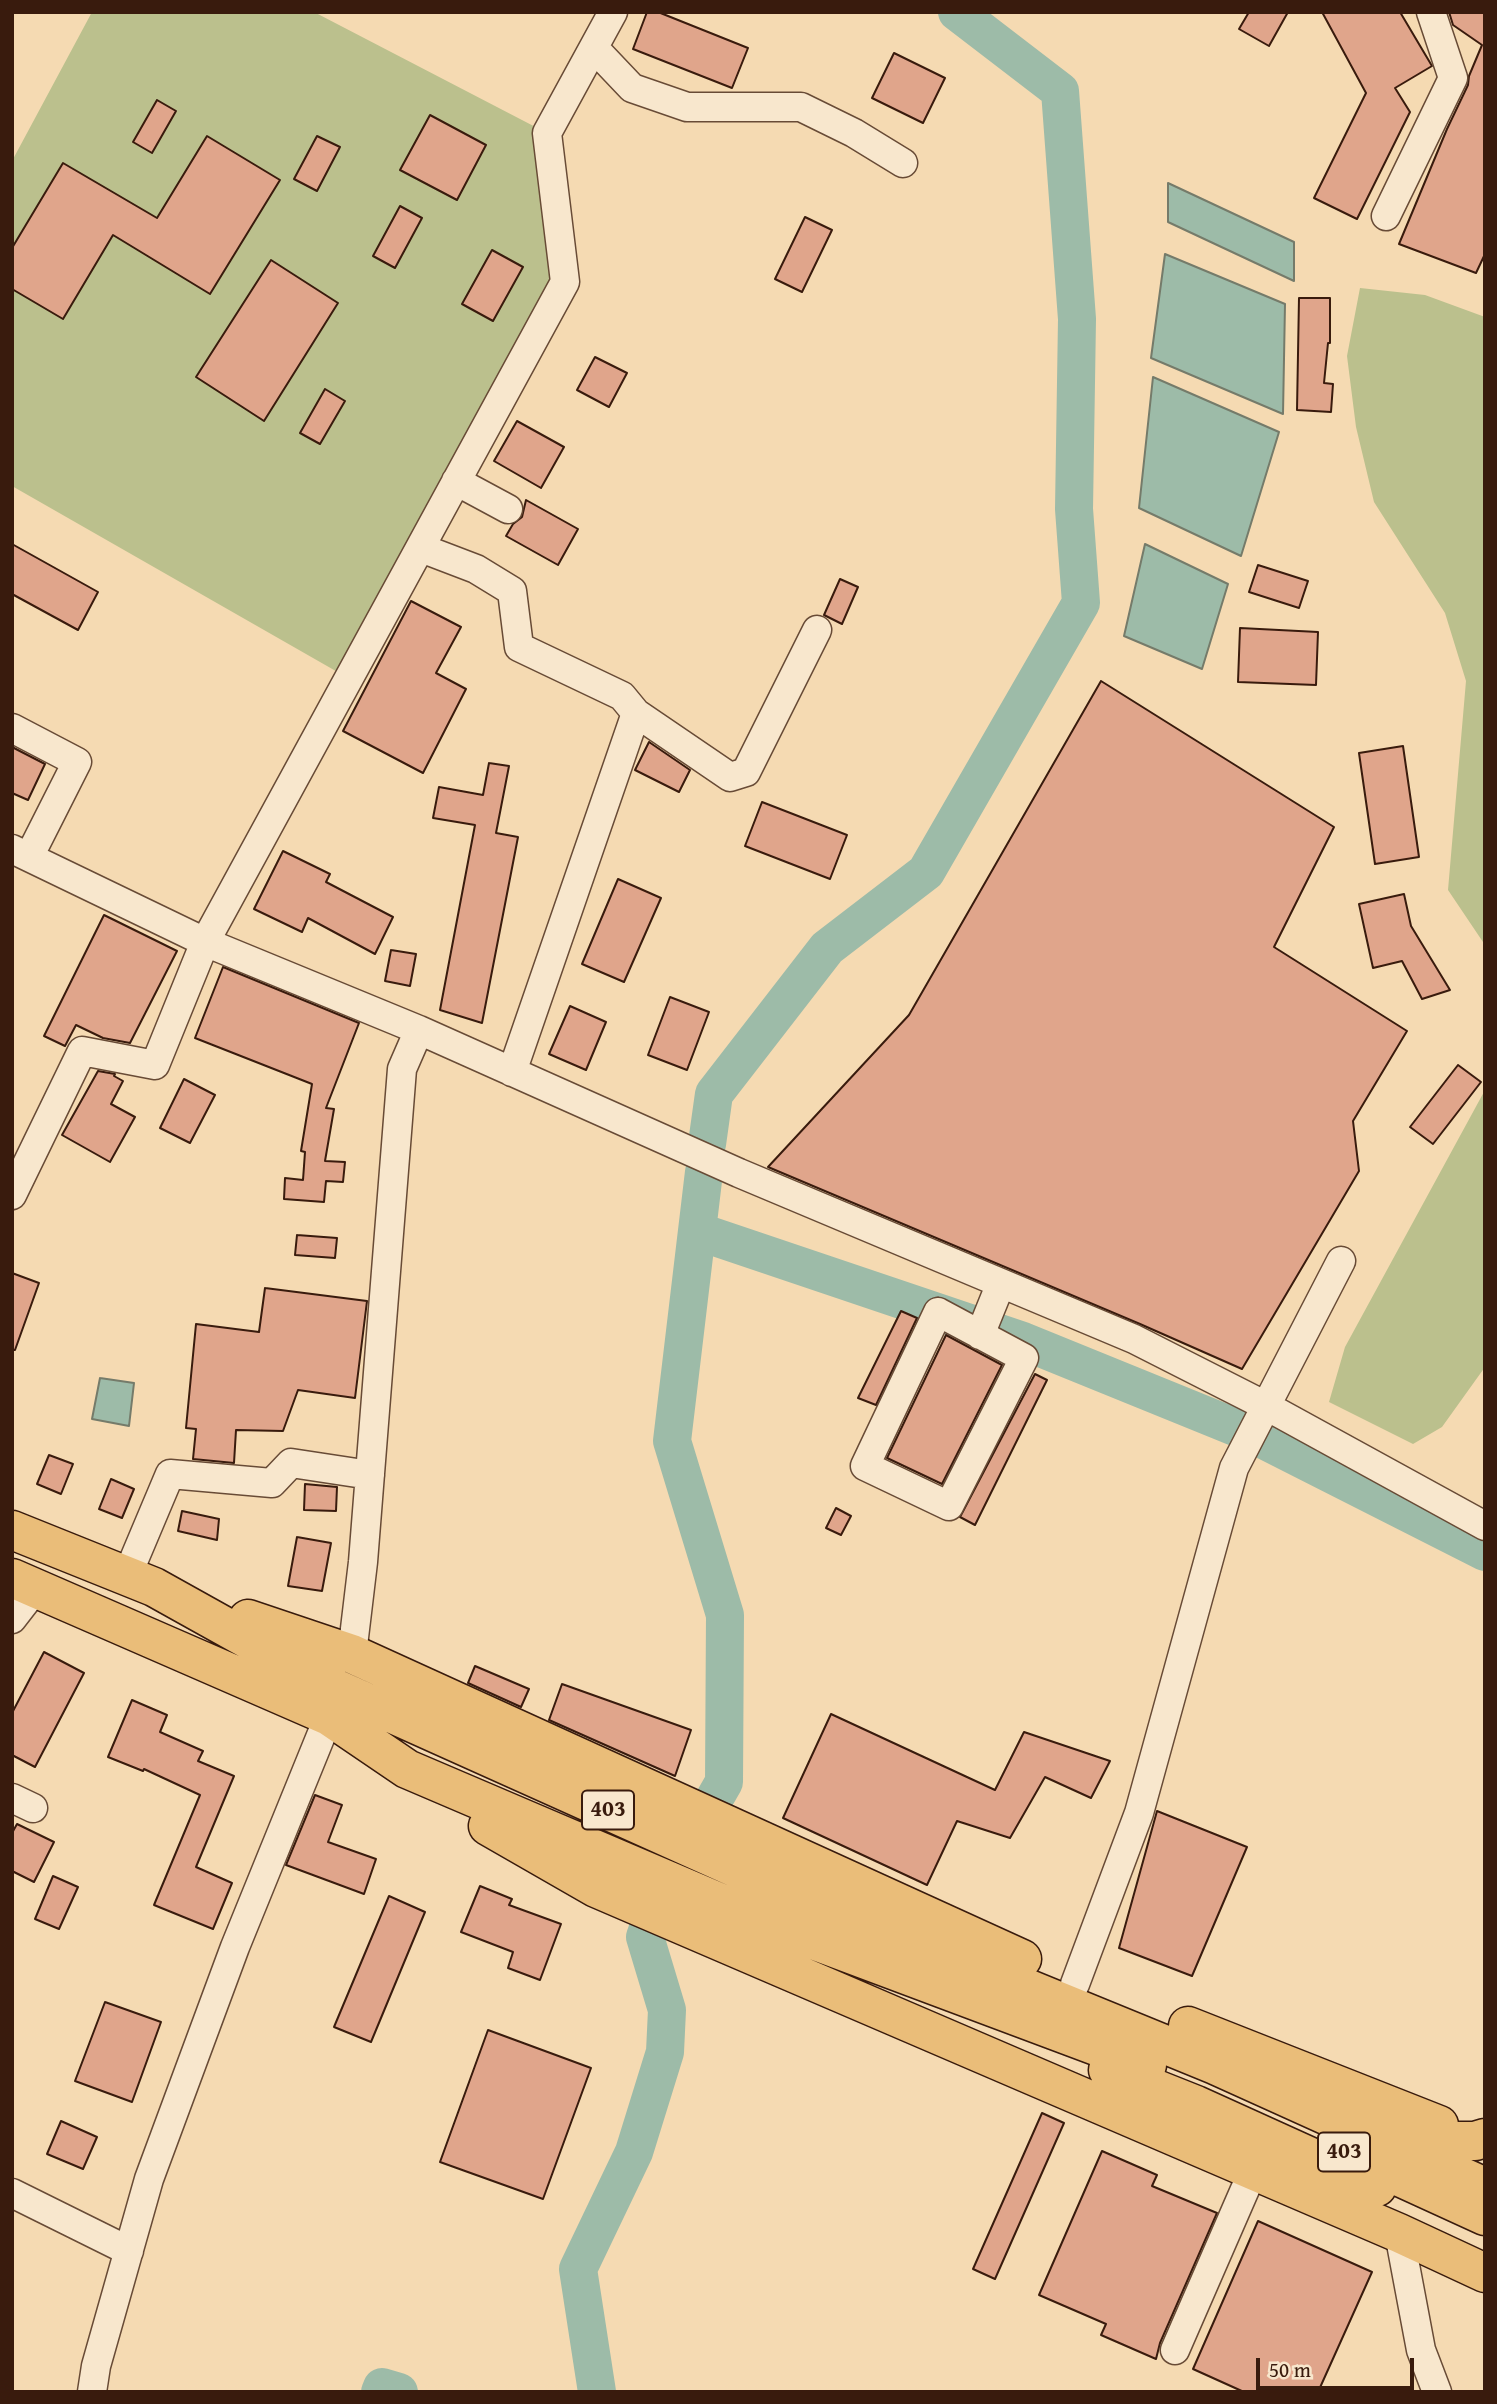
<!DOCTYPE html>
<html>
<head>
<meta charset="utf-8">
<style>
	body { margin:0 }
	#map { position:relative; width:1497px; height:2404px; overflow:hidden; background:#f5dab2; font-family:"Gentium Book Plus",serif }
	canvas { display:block }
	.frame { position:absolute; inset:0; border:14px solid #391b0d; pointer-events:none }
	.scale { position:absolute; left:1256px; top:2358px; width:158px; height:32px; box-sizing:border-box; border:4px solid #391b0d; border-top:0; padding-left:9px; font-size:21px; line-height:24px; white-space:nowrap; color:#391b0d; -webkit-text-stroke:5px #f8e7cd; paint-order:stroke }
</style>
</head>
<body>
<div id="map">
<canvas width="1497" height="2404"></canvas>
<div class="frame"></div>
<div class="scale">50 m</div>
</div>
<script>
const c = document.querySelector('canvas').getContext('2d');
c.lineJoin = 'round';
function fillPath(path, color) {
  c.fillStyle = color;
  c.fill(path, 'evenodd');
}
function toPath(rows) {
  const path = new Path2D();
  for (const r of rows) {
    path.moveTo(r[0], r[1]);
    for (let i = 2; i < r.length; i += 2) path.lineTo(r[i], r[i + 1]);
  }
  return path;
}
function trace(path, color, width, dash) {
  c.strokeStyle = color;
  c.lineWidth = width;
  c.lineCap = dash ? 'butt' : 'round';
  c.setLineDash(dash || []);
  c.stroke(path);
}
function drawText(font, color, halo, rows, align = 'center') {
  c.font = font + ' "Gentium Book Plus",serif';
  c.lineWidth = 5;
  c.setLineDash([]);
  c.textBaseline = 'middle';
  c.strokeStyle = halo;
  c.fillStyle = color;
  for (const [text, x, y, turn = 0] of rows) {
    c.save();
    c.translate(x, y);
    c.rotate((+turn || 0) * Math.PI / 180);
    c.textAlign = isNaN(turn) ? turn : align;
    if (halo) c.strokeText(text, 0, 0);
    c.fillText(text, 0, 0);
    c.restore();
  }
}
fillPath(toPath([
	[92,12,314,12,547,133,565,282,348,678,12,486,12,161],
	[1360,288,1425,295,1485,317,1485,945,1448,890,1466,681,1445,613,1374,502,1356,427,1347,356],
	[1485,1090,1485,1367,1442,1427,1413,1444,1329,1402,1345,1347]
]), '#bbc08d');
const water = toPath([
	[1168,183,1294,242,1294,281,1168,222,1168,183],
	[1165,254,1285,304,1283,414,1151,358,1165,254],
	[1153,377,1279,432,1241,556,1139,508,1153,377],
	[1145,544,1228,584,1202,669,1124,636,1145,544],
	[100,1378,134,1383,129,1426,92,1419,100,1378]
]);
fillPath(water, '#9dbba8');
trace(water, '#757b6a', 2);
trace(toPath([
	[707,1144,714,1094,827,948,926,872,1081,603,1074,509,1077,319,1060,91,957,12],
	[697,1231,1023,1341,1252,1434,1485,1552],
	[693,1836,724,1782,725,1615,672,1441,704,1172],
	[380,2392,382,2387,399,2392],
	[597,2392,578,2269,634,2152,665,2052,667,2010,645,1937,660,1894]
]), '#9dbba8', 38);
const building = toPath([
	[647,12,658,12,748,48,732,88,633,49,647,12],
	[1249,12,1288,12,1269,46,1239,29,1249,12],
	[1322,12,1400,12,1432,66,1395,88,1410,112,1357,219,1314,198,1366,93,1322,12],
	[1449,12,1485,12,1485,254,1476,273,1399,244,1447,129,1468,85,1469,76,1482,45,1453,25,1449,12],
	[894,53,945,78,923,123,872,98,894,53],
	[157,100,176,111,152,153,133,142,157,100],
	[430,115,486,145,457,200,400,170,430,115],
	[207,136,280,180,210,294,113,235,63,319,12,289,12,248,63,163,157,218,207,136],
	[317,136,340,147,317,191,294,179,317,136],
	[400,206,422,218,395,268,373,256,400,206],
	[805,217,832,230,802,292,775,279,805,217],
	[492,250,523,267,493,321,462,304,492,250],
	[271,260,338,303,264,421,196,377,271,260],
	[1299,298,1330,298,1330,343,1328,343,1324,383,1333,384,1331,412,1297,410,1299,298],
	[595,357,627,373,609,407,577,390,595,357],
	[325,389,345,401,320,444,300,433,325,389],
	[517,421,564,447,541,488,494,461,517,421],
	[526,500,578,529,558,565,506,536,513,524,522,517,526,500],
	[12,544,98,592,78,630,12,594,12,544],
	[1258,565,1308,581,1299,608,1249,592,1258,565],
	[840,579,858,587,842,624,824,615,840,579],
	[411,601,461,627,436,673,466,689,423,773,343,731,411,601],
	[1240,628,1318,632,1316,685,1238,682,1240,628],
	[1101,681,1334,827,1274,947,1407,1031,1353,1121,1359,1171,1242,1369,1140,1324,768,1167,909,1015,1101,681],
	[649,742,690,770,679,792,635,770,649,742],
	[1403,746,1419,857,1375,864,1359,753,1403,746],
	[12,747,45,764,28,800,12,793,12,747],
	[489,763,509,766,496,833,518,837,482,1023,440,1010,475,825,433,818,439,787,483,795,489,763],
	[762,802,847,835,830,879,745,846,762,802],
	[283,851,330,874,326,882,393,917,375,954,308,918,302,932,254,909,283,851],
	[618,879,661,898,624,982,582,964,618,879],
	[1404,894,1411,926,1450,990,1422,999,1402,961,1373,968,1359,904,1404,894],
	[104,915,177,951,130,1043,103,1038,76,1025,65,1046,44,1036,104,915],
	[391,950,416,954,410,986,385,981,391,950],
	[223,967,359,1023,326,1108,334,1109,325,1161,345,1162,343,1182,326,1181,324,1202,284,1199,285,1178,303,1180,305,1152,301,1151,312,1084,195,1038,223,967],
	[670,997,709,1012,687,1070,648,1055,670,997],
	[570,1006,606,1022,586,1070,549,1054,570,1006],
	[1458,1065,1481,1082,1433,1144,1410,1127,1458,1065],
	[98,1071,115,1074,114,1076,123,1081,111,1104,135,1117,110,1162,62,1135,98,1071],
	[184,1079,215,1095,190,1143,160,1128,184,1079],
	[297,1235,337,1238,335,1258,295,1255,297,1235],
	[12,1273,39,1283,15,1350,12,1350,12,1273],
	[265,1288,367,1301,355,1398,298,1390,283,1431,236,1430,234,1463,193,1459,196,1429,186,1428,196,1324,259,1332,265,1288],
	[901,1311,917,1318,876,1405,858,1398,901,1311],
	[946,1335,1002,1365,942,1484,887,1458,946,1335],
	[1035,1374,1047,1380,975,1525,960,1517,1035,1374],
	[49,1455,73,1464,61,1494,37,1484,49,1455],
	[111,1479,134,1489,122,1518,99,1509,111,1479],
	[305,1484,337,1487,336,1511,304,1510,305,1484],
	[836,1508,851,1516,841,1535,826,1528,836,1508],
	[182,1511,219,1519,217,1540,178,1531,182,1511],
	[297,1537,331,1543,322,1591,288,1586,297,1537],
	[44,1652,84,1673,35,1767,12,1755,12,1713,44,1652],
	[475,1666,529,1689,521,1707,468,1683,475,1666],
	[562,1684,691,1730,675,1776,549,1720,562,1684],
	[132,1700,167,1715,160,1732,203,1751,198,1761,234,1776,196,1867,232,1883,213,1929,154,1905,200,1795,144,1769,143,1771,108,1757,132,1700],
	[831,1714,995,1790,1024,1732,1110,1761,1091,1798,1045,1777,1010,1838,957,1821,927,1885,783,1818,831,1714],
	[315,1795,342,1805,328,1842,376,1859,364,1894,286,1865,315,1795],
	[1157,1811,1247,1847,1192,1976,1119,1948,1157,1811],
	[17,1824,54,1842,34,1882,12,1871,12,1833,17,1824],
	[53,1876,78,1887,59,1929,35,1919,53,1876],
	[480,1886,512,1899,509,1905,561,1924,540,1980,508,1968,513,1952,461,1932,480,1886],
	[389,1896,425,1912,371,2042,334,2027,389,1896],
	[105,2002,161,2022,132,2102,75,2081,105,2002],
	[488,2030,591,2068,543,2199,440,2162,488,2030],
	[1042,2113,1064,2123,995,2279,973,2269,1042,2113],
	[61,2121,97,2137,83,2169,47,2154,61,2121],
	[1102,2151,1157,2175,1152,2186,1217,2213,1160,2343,1156,2359,1101,2335,1106,2324,1039,2295,1102,2151],
	[1258,2221,1372,2272,1318,2392,1244,2392,1193,2369,1258,2221]
]);
fillPath(building, '#e0a58b');
trace(building, '#391b0d', 2);
const minor = toPath([
	[594,48,632,88,687,107,801,107,854,133,903,163],
	[1386,216,1453,78,1431,12],
	[456,481,508,509],
	[421,548,476,569,512,591,519,647,622,696,636,713,512,1072],
	[636,713,730,777,746,772,817,630],
	[12,728,77,762,29,857],
	[12,849,205,942,419,1030,739,1173,1134,1339,1268,1407,1485,1526],
	[12,1195,82,1051,155,1065,205,942,565,282,547,133,613,12],
	[938,1312,1024,1358,949,1506,865,1466,938,1312],
	[980,1335,1001,1283],
	[127,1576,170,1474,272,1483,291,1463,370,1475],
	[12,1619,36,1588],
	[352,1654,363,1562,402,1069,419,1030],
	[12,1798,33,1808],
	[1075,1984,1139,1813,1234,1468,1341,1261],
	[12,2193,129,2251],
	[1399,2233,1421,2350,1437,2392],
	[1175,2350,1253,2171],
	[92,2392,96,2366,149,2179,235,1947,329,1716]
]);
const highway = toPath([
	[12,1530,154,1587,337,1689,760,1879,1215,2065,1485,2187],
	[12,1578,329,1716,407,1769,770,1924,1147,2065],
	[248,1619,352,1654,1022,1959],
	[488,1826,596,1888,1399,2233,1485,2273],
	[1188,2026,1439,2125],
	[1108,2070,1196,2105,1377,2187],
	[1401,2130,1440,2141,1475,2141,1485,2138],
	[1356,2157,1485,2216]
]);
trace(minor, '#684b36', 31);
trace(highway, '#391b0d', 41);
trace(minor, '#f8e7cd', 28);
trace(highway, '#eabd79', 38);
for (const [x, y, w] of [
	[608,1810,52],
	[1344,2152,52]
]) {
  const box = new Path2D();
  box.roundRect(x - w / 2, y - 19.5, w, 39, 5);
  c.fillStyle = '#f8e7cd';
  c.fill(box);
  trace(box, '#391b0d', 2);
}
drawText('bold 23px', '#391b0d', null, [
	["403",608,1810],
	["403",1344,2152]
]);
</script>
</body>
</html>
